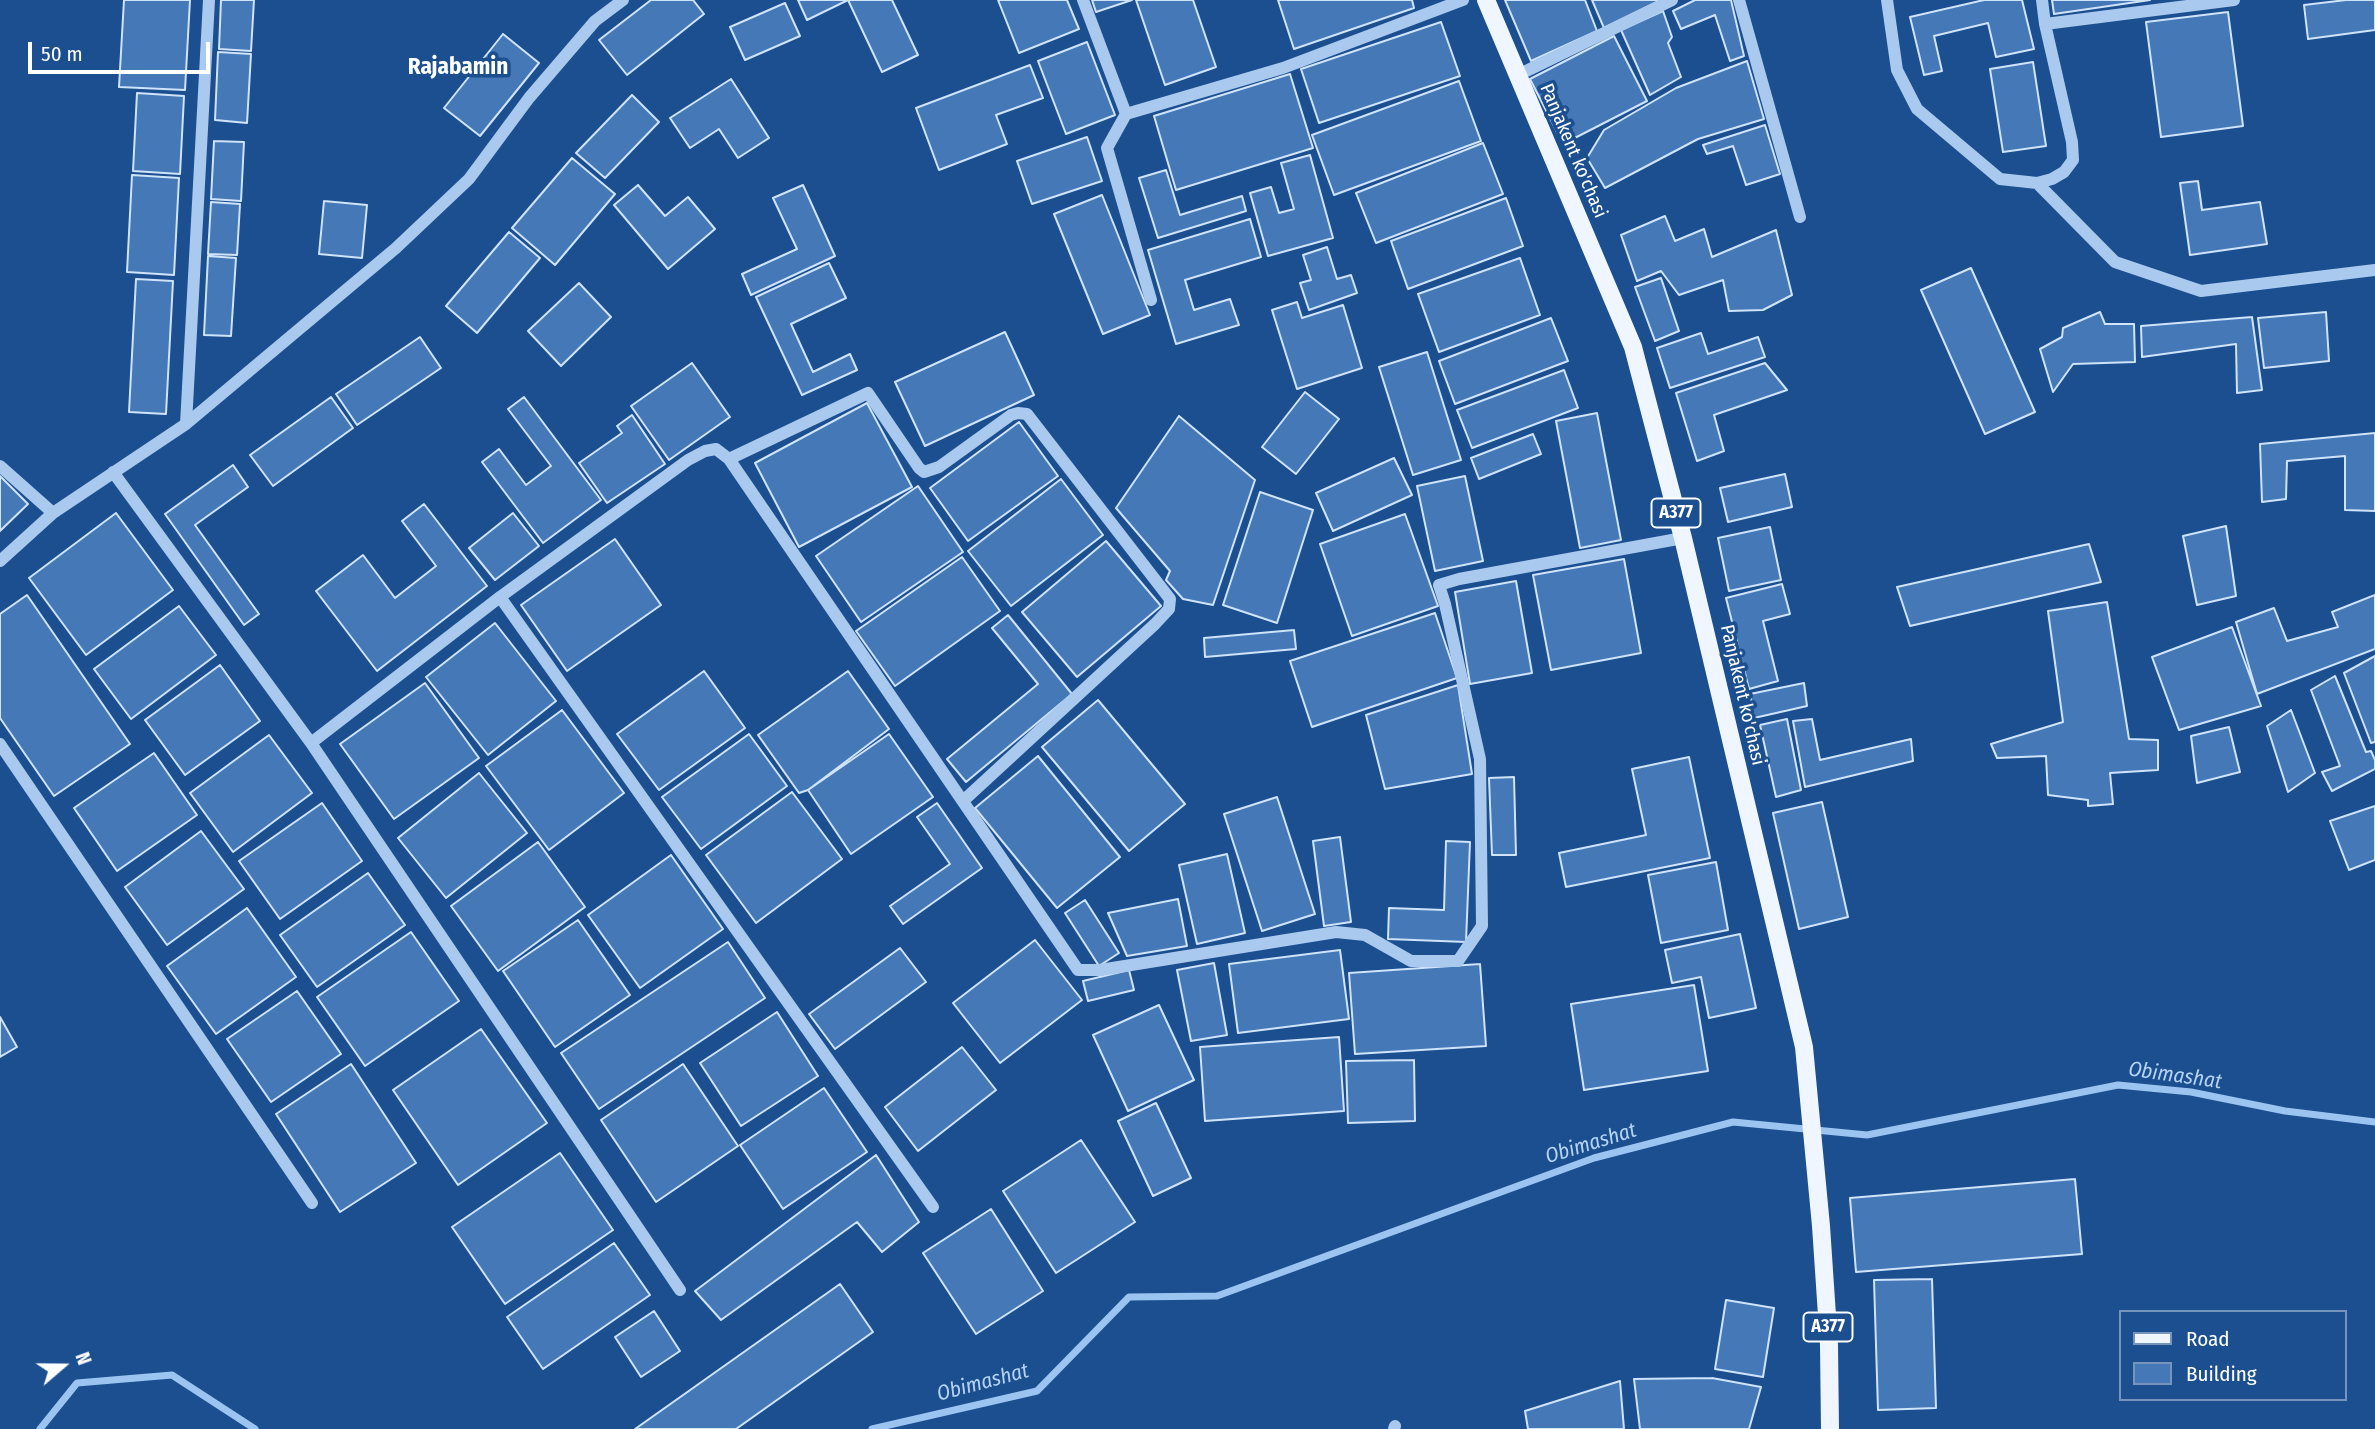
<!DOCTYPE html>
<html>
<head>
<meta charset="utf-8">
<style>
	body { margin:0 }
	#map { position:relative; width:2375px; height:1429px; overflow:hidden; background:#1b4f8f; font-family:"Fira Sans Condensed",sans-serif }
	canvas { display:block }
	.legend { position:absolute; left:2119px; top:1310px; width:228px; height:91px; box-sizing:border-box; background:#1b4f8f; border:2px solid #7695bc; margin:0; padding:9px 12px; list-style:none; font-size:21px; color:#fff }
	.legend li { display:flex; align-items:center; gap:14px; height:35px }
	.legend b { width:35px; border:2px solid #7695bc }
	.north { position:absolute; left:28px; top:1331px; width:70px; height:70px; -webkit-text-stroke:5px #1b4f8f; paint-order:stroke; rotate:70deg; font-size:19px; font-weight:700; line-height:28px; text-align:center; color:#fff }
	.north::after { content:''; display:block; margin:auto; width:24px; height:32px; background:#fff; clip-path:polygon(50% 0,100% 100%,50% 72%,0 100%) }
	.scale { position:absolute; left:28px; top:42px; width:182px; height:32px; box-sizing:border-box; border:4px solid #fff; border-top:0; padding-left:9px; font-size:21px; line-height:24px; white-space:nowrap; color:#fff; -webkit-text-stroke:5px #1b4f8f; paint-order:stroke }
</style>
</head>
<body>
<div id="map">
<canvas width="2375" height="1429"></canvas>
<ul class="legend">
<li><b style="height:9px;background:#f0f6ff"></b>Road</li>
<li><b style="height:19px;background:#4478b7"></b>Building</li>
</ul>
<div class="north">N</div>
<div class="scale">50 m</div>
</div>
<script>
const c = document.querySelector('canvas').getContext('2d');
c.lineJoin = 'round';
function toPath(rows) {
  const path = new Path2D();
  for (const r of rows) {
    path.moveTo(r[0], r[1]);
    for (let i = 2; i < r.length; i += 2) path.lineTo(r[i], r[i + 1]);
  }
  return path;
}
function trace(path, color, width, dash) {
  c.strokeStyle = color;
  c.lineWidth = width;
  c.lineCap = dash ? 'butt' : 'round';
  c.setLineDash(dash || []);
  c.stroke(path);
}
function fillPath(path, color) {
  c.fillStyle = color;
  c.fill(path, 'evenodd');
}
function drawText(font, color, halo, rows, align = 'center') {
  c.font = font + ' "Fira Sans Condensed",sans-serif';
  c.lineWidth = 7;
  c.setLineDash([]);
  c.textBaseline = 'middle';
  c.strokeStyle = halo;
  c.fillStyle = color;
  for (const [text, x, y, turn = 0] of rows) {
    c.save();
    c.translate(x, y);
    c.rotate((+turn || 0) * Math.PI / 180);
    c.textAlign = isNaN(turn) ? turn : align;
    if (halo) c.strokeText(text, 0, 0);
    c.fillText(text, 0, 0);
    c.restore();
  }
}
trace(toPath([
	[40,1429,77,1383,172,1375,255,1429],
	[872,1429,1037,1391,1129,1297,1217,1296,1594,1158,1733,1122,1867,1135,2118,1085,2191,1092,2285,1111,2375,1122]
]), '#9cc4f0', 7);
const building = toPath([
	[124,0,190,0,185,90,119,87,124,0],
	[221,0,254,0,251,51,219,49,221,0],
	[651,0,693,0,704,14,627,75,599,40,651,0],
	[798,0,892,0,918,55,882,72,848,0,807,20,798,0],
	[998,0,1067,0,1079,29,1019,53,998,0],
	[1092,0,1132,0,1096,12,1092,0],
	[1136,0,1193,0,1216,67,1165,85,1136,0],
	[1278,0,1412,0,1414,8,1294,49,1278,0],
	[1505,0,1585,0,1597,31,1531,61,1505,0],
	[1592,0,1661,0,1604,28,1592,0],
	[1695,0,1731,0,1744,56,1730,61,1715,15,1681,29,1673,11,1695,0],
	[1984,0,2022,0,2034,49,1996,57,1988,23,1934,36,1942,71,1924,75,1910,17,1984,0],
	[2052,0,2150,0,2054,14,2052,0],
	[2346,0,2375,0,2375,30,2308,39,2304,5,2346,0],
	[785,3,800,36,745,60,730,27,785,3],
	[1663,11,1672,37,1668,43,1681,77,1650,95,1621,30,1663,11],
	[2228,12,2243,126,2161,137,2146,22,2228,12],
	[1441,22,1460,76,1319,123,1301,69,1441,22],
	[503,34,539,63,480,136,444,108,503,34],
	[1614,36,1647,101,1563,144,1530,79,1614,36],
	[1087,42,1115,115,1066,134,1038,61,1087,42],
	[218,52,251,54,247,123,215,120,218,52],
	[1747,61,1764,119,1698,139,1605,188,1587,158,1604,130,1676,88,1747,61],
	[2033,62,2046,146,2003,152,1990,69,2033,62],
	[1030,65,1043,98,996,115,1007,144,939,170,916,108,1030,65],
	[1290,74,1313,148,1176,190,1154,116,1290,74],
	[731,79,769,138,738,158,719,129,690,148,670,118,731,79],
	[1459,81,1481,141,1334,195,1312,135,1459,81],
	[137,93,184,96,180,174,133,171,137,93],
	[632,95,659,122,605,178,576,153,632,95],
	[1765,125,1780,174,1746,185,1733,146,1707,154,1703,145,1765,125],
	[1087,137,1102,181,1032,204,1017,161,1087,137],
	[214,141,244,142,241,201,211,199,214,141],
	[1483,143,1503,194,1376,243,1356,193,1483,143],
	[1310,155,1333,238,1268,256,1250,193,1271,187,1279,213,1294,209,1281,163,1310,155],
	[572,158,615,194,555,265,512,228,572,158],
	[1166,170,1180,215,1242,196,1246,211,1158,238,1139,178,1166,170],
	[132,175,179,178,174,275,127,272,132,175],
	[2198,181,2202,210,2260,202,2267,244,2190,255,2180,183,2198,181],
	[638,185,665,216,688,197,715,229,668,269,614,205,638,185],
	[803,185,835,256,751,295,742,274,797,249,773,198,803,185],
	[1102,195,1150,315,1103,334,1054,214,1102,195],
	[1506,198,1523,246,1408,289,1391,241,1506,198],
	[324,201,367,205,362,258,319,254,324,201],
	[211,202,240,204,237,255,208,254,211,202],
	[1665,216,1675,241,1704,229,1712,257,1776,230,1792,295,1763,310,1729,311,1723,280,1679,295,1661,271,1637,281,1621,235,1665,216],
	[1250,219,1261,257,1185,280,1194,310,1230,299,1239,325,1176,344,1148,250,1250,219],
	[509,232,540,258,477,333,446,306,509,232],
	[1327,247,1337,279,1351,275,1357,293,1309,310,1300,283,1311,280,1303,255,1327,247],
	[208,256,236,258,231,336,204,335,208,256],
	[1520,258,1540,315,1439,352,1418,294,1520,258],
	[829,263,846,298,791,324,813,372,850,354,857,370,802,395,756,297,829,263],
	[1971,268,2035,412,1985,434,1921,290,1971,268],
	[1661,278,1679,331,1655,341,1635,287,1661,278],
	[136,279,173,281,166,414,129,412,136,279],
	[579,283,611,317,561,366,528,331,579,283],
	[1297,302,1302,318,1343,305,1362,368,1297,389,1272,310,1297,302],
	[2100,312,2105,324,2134,324,2135,362,2073,364,2053,392,2040,349,2062,337,2063,328,2100,312],
	[2326,312,2329,361,2264,368,2258,318,2326,312],
	[2252,317,2262,390,2237,393,2236,344,2142,357,2141,326,2252,317],
	[1551,318,1568,361,1455,404,1439,361,1551,318],
	[1005,332,1034,395,925,446,895,382,1005,332],
	[1701,333,1708,354,1758,337,1765,357,1670,388,1657,348,1701,333],
	[420,337,441,368,357,425,336,394,420,337],
	[1427,352,1461,460,1413,475,1379,367,1427,352],
	[692,363,730,417,669,460,631,406,692,363],
	[1765,363,1787,390,1714,415,1724,451,1697,461,1676,393,1765,363],
	[1564,370,1578,408,1472,448,1457,410,1564,370],
	[1305,392,1339,419,1296,474,1262,447,1305,392],
	[331,397,353,428,273,486,250,455,331,397],
	[524,397,601,500,543,543,482,462,499,449,526,485,551,466,508,409,524,397],
	[867,403,912,487,799,547,755,463,867,403],
	[1597,413,1621,540,1580,548,1556,421,1597,413],
	[632,415,665,464,607,503,579,463,622,433,617,426,632,415],
	[1179,416,1255,480,1213,605,1183,599,1166,580,1170,571,1116,508,1179,416],
	[1019,422,1058,476,968,541,930,488,1019,422],
	[2375,433,2375,511,2345,510,2345,456,2287,461,2286,499,2262,502,2260,444,2375,433],
	[1533,434,1541,454,1479,479,1471,458,1533,434],
	[1394,458,1412,495,1333,531,1316,493,1394,458],
	[233,465,248,487,195,525,259,614,244,625,165,514,233,465],
	[1785,474,1792,507,1728,522,1720,488,1785,474],
	[0,476,28,504,0,531,0,476],
	[1465,476,1483,561,1435,571,1417,486,1465,476],
	[1061,479,1103,535,1011,606,968,551,1061,479],
	[918,486,963,552,861,622,816,556,918,486],
	[1260,492,1313,510,1277,623,1223,605,1260,492],
	[424,504,487,586,377,671,316,591,363,555,395,598,436,566,402,521,424,504],
	[116,513,173,590,86,655,29,578,116,513],
	[513,513,539,546,495,580,469,548,513,513],
	[1405,514,1438,606,1352,636,1320,544,1405,514],
	[2226,526,2236,596,2197,605,2183,536,2226,526],
	[1770,527,1781,580,1729,591,1718,538,1770,527],
	[615,539,661,605,567,671,521,605,615,539],
	[1106,541,1161,606,1077,677,1022,612,1106,541],
	[2089,544,2101,582,1910,626,1897,587,2089,544],
	[962,557,1000,611,895,686,856,631,962,557],
	[1624,559,1641,653,1551,670,1533,575,1624,559],
	[1516,581,1532,673,1470,684,1455,592,1516,581],
	[1782,584,1790,614,1763,621,1778,681,1749,689,1726,598,1782,584],
	[27,595,130,744,54,796,0,718,0,614,27,595],
	[2375,595,2375,649,2257,694,2236,622,2274,608,2287,641,2338,627,2332,612,2375,595],
	[2107,602,2129,739,2158,740,2158,770,2110,773,2113,804,2088,806,2088,800,2048,795,2046,756,1997,758,1991,744,2063,722,2048,611,2107,602],
	[179,606,216,655,131,719,94,669,179,606],
	[1435,613,1457,678,1312,727,1290,661,1435,613],
	[1008,615,1072,694,966,782,947,759,1038,684,992,628,1008,615],
	[495,623,556,701,488,755,426,677,495,623],
	[2232,627,2261,706,2179,730,2152,657,2232,627],
	[1294,630,1296,649,1205,657,1204,638,1294,630],
	[2375,656,2375,742,2371,743,2344,673,2375,656],
	[220,665,260,721,185,775,145,720,220,665],
	[704,671,745,728,659,790,617,734,704,671],
	[848,671,889,729,808,790,799,793,758,735,848,671],
	[2335,676,2366,752,2371,751,2375,760,2375,769,2332,791,2322,772,2340,766,2311,690,2335,676],
	[425,683,479,758,394,819,340,744,425,683],
	[1804,683,1807,706,1754,718,1750,694,1804,683],
	[1458,685,1472,774,1385,789,1366,715,1458,685],
	[1098,700,1185,804,1129,851,1042,747,1098,700],
	[562,710,624,793,549,850,486,766,562,710],
	[2291,710,2315,773,2288,792,2267,726,2291,710],
	[1787,719,1801,790,1776,797,1760,725,1787,719],
	[1812,719,1820,760,1911,739,1913,761,1805,787,1793,721,1812,719],
	[2229,727,2240,772,2197,783,2191,736,2229,727],
	[749,734,787,786,701,849,662,797,749,734],
	[889,734,933,797,851,854,808,790,889,734],
	[269,735,312,793,233,852,190,793,269,735],
	[154,753,197,815,117,871,74,808,154,753],
	[1038,756,1120,857,1057,908,975,808,1038,756],
	[1689,757,1710,858,1566,887,1559,853,1646,835,1632,769,1689,757],
	[479,773,527,833,446,898,398,838,479,773],
	[1514,777,1516,855,1492,855,1489,778,1514,777],
	[792,792,842,859,756,923,706,855,792,792],
	[1277,797,1315,914,1262,931,1224,814,1277,797],
	[1822,802,1848,917,1799,929,1773,813,1822,802],
	[322,803,362,861,280,919,239,861,322,803],
	[937,803,982,868,903,924,890,906,950,864,917,817,937,803],
	[2375,806,2375,860,2349,870,2330,821,2375,806],
	[201,831,244,889,167,945,125,887,201,831],
	[1340,837,1351,922,1324,926,1313,841,1340,837],
	[1446,841,1470,842,1466,942,1388,939,1389,908,1444,910,1446,841],
	[538,842,585,907,498,971,451,906,538,842],
	[1227,854,1245,933,1197,944,1179,865,1227,854],
	[671,855,723,929,640,988,588,915,671,855],
	[1716,862,1728,930,1661,943,1648,875,1716,862],
	[368,873,405,925,317,987,280,935,368,873],
	[1178,899,1187,946,1127,956,1108,913,1178,899],
	[1085,900,1119,953,1099,966,1065,913,1085,900],
	[247,908,296,977,216,1034,167,966,247,908],
	[578,920,630,995,555,1047,503,971,578,920],
	[411,932,459,1001,365,1066,317,997,411,932],
	[1740,934,1756,1008,1709,1018,1701,977,1672,983,1665,950,1740,934],
	[1035,940,1082,1000,1000,1063,953,1003,1035,940],
	[728,942,765,998,599,1109,561,1053,728,942],
	[900,948,926,982,835,1049,809,1014,900,948],
	[1340,950,1349,1019,1238,1033,1229,964,1340,950],
	[1214,963,1227,1035,1191,1041,1177,970,1214,963],
	[1480,964,1486,1046,1355,1054,1349,973,1480,964],
	[1129,970,1134,990,1088,1001,1083,981,1129,970],
	[1694,985,1708,1071,1584,1090,1571,1004,1694,985],
	[297,991,341,1054,271,1102,227,1039,297,991],
	[1159,1005,1194,1080,1128,1111,1093,1035,1159,1005],
	[777,1012,818,1076,741,1126,700,1063,777,1012],
	[0,1017,17,1047,0,1057,0,1017],
	[481,1029,547,1123,458,1185,393,1090,481,1029],
	[1339,1037,1344,1111,1205,1121,1200,1047,1339,1037],
	[962,1047,996,1090,918,1151,885,1107,962,1047],
	[1414,1060,1415,1121,1348,1123,1346,1061,1414,1060],
	[351,1064,416,1163,340,1212,276,1114,351,1064],
	[683,1064,738,1146,656,1202,601,1120,683,1064],
	[824,1088,867,1152,783,1209,740,1145,824,1088],
	[1156,1103,1191,1178,1153,1196,1118,1121,1156,1103],
	[1081,1140,1135,1222,1056,1273,1003,1191,1081,1140],
	[560,1153,613,1230,505,1304,452,1227,560,1153],
	[876,1155,919,1222,882,1252,857,1222,721,1320,695,1291,876,1155],
	[2075,1179,2082,1254,1856,1272,1850,1198,2075,1179],
	[991,1209,1043,1291,976,1334,923,1253,991,1209],
	[614,1243,650,1295,543,1369,507,1317,614,1243],
	[1932,1279,1936,1408,1878,1410,1874,1280,1932,1279],
	[840,1284,873,1332,736,1429,635,1429,840,1284],
	[1726,1300,1774,1308,1763,1377,1715,1369,1726,1300],
	[654,1311,680,1351,641,1377,615,1337,654,1311],
	[1712,1378,1761,1387,1749,1429,1640,1429,1634,1379,1712,1378],
	[1620,1381,1624,1429,1528,1429,1525,1411,1620,1381]
]);
fillPath(building, '#4478b7');
trace(building, '#cfe3fa', 2);
trace(toPath([
	[1083,0,1126,114,1283,68,1463,0],
	[1739,0,1800,217],
	[1887,0,1897,70,1917,109,2000,179,2037,183,2052,179,2064,172,2073,160,2072,142,2045,24],
	[2042,0,2045,24,2234,0],
	[1518,75,1672,0],
	[1126,114,1107,148,1151,300],
	[2037,183,2115,262,2201,291,2375,270],
	[186,424,209,0],
	[729,459,1078,970,1100,970,1336,932,1365,935,1411,961,1458,961,1482,926,1480,759,1445,604,1439,585,1459,579,1683,538],
	[0,466,53,513],
	[113,472,311,743,680,1290],
	[0,561,53,513,186,424,396,248,469,179,529,98,595,21,623,0],
	[500,597,933,1207],
	[311,743,500,597,688,460,705,451,716,449,729,459,868,393,919,468,924,472,939,467,1011,415,1018,413,1027,414,1170,599,1169,609,1155,624,963,801],
	[0,744,312,1203],
	[1394,1429,1395,1426]
]), '#a9c9ee', 12);
trace(toPath([
	[1486,0,1633,347,1683,538,1804,1047,1821,1226,1829,1345,1830,1429]
]), '#f0f6ff', 18);
for (const [x, y, w] of [
	[1676,513,49],
	[1828,1327,49]
]) {
  const box = new Path2D();
  box.roundRect(x - w / 2, y - 14.5, w, 29, 5);
  c.fillStyle = '#1b4f8f';
  c.fill(box);
  trace(box, '#fff', 2);
}
drawText('bold 18px', '#fff', null, [
	["A377",1676,513],
	["A377",1828,1327]
]);
drawText('19px', '#fff', '#1b4f8f', [
	["Panjakent ko'chasi",1573,151,67],
	["Panjakent ko'chasi",1742,695,77]
]);
drawText('italic 21px', '#b5d3f5', '#1b4f8f', [
	["Obimashat",2175,1076,8],
	["Obimashat",1591,1144,-17],
	["Obimashat",983,1383,-15]
]);
drawText('bold 23px', '#fff', '#1b4f8f', [
	["Rajabamin",458,68]
]);
</script>
</body>
</html>
